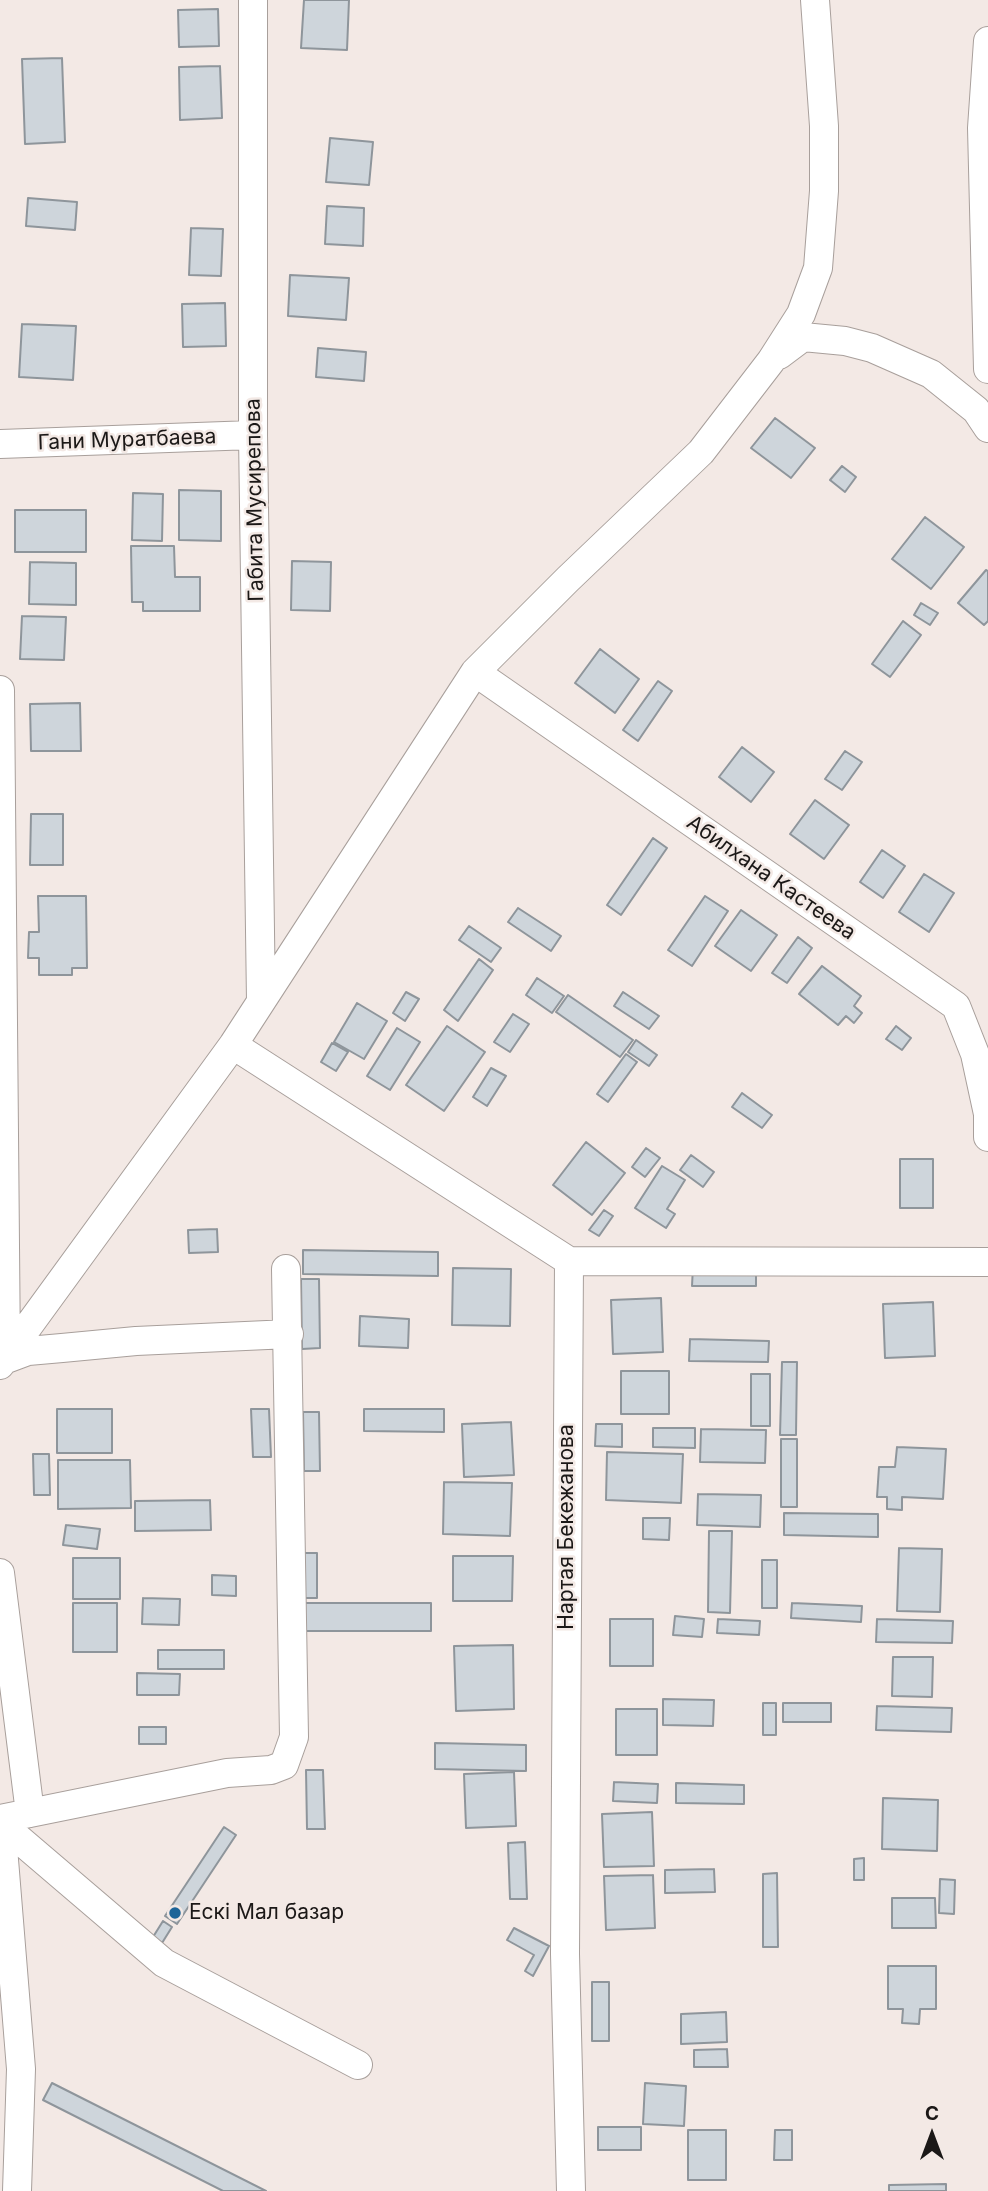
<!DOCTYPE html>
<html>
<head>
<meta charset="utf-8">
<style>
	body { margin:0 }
	#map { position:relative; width:988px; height:2191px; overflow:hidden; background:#f3e9e5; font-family:Inter,sans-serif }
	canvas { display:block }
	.north { position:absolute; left:897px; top:2100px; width:70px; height:70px; -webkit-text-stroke:5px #f3e9e5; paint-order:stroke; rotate:0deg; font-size:19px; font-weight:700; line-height:28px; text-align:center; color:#1b1817 }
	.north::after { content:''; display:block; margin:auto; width:24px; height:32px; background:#1b1817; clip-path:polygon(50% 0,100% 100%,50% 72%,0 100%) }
</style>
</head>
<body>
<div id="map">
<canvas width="988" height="2191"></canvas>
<div class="north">С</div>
</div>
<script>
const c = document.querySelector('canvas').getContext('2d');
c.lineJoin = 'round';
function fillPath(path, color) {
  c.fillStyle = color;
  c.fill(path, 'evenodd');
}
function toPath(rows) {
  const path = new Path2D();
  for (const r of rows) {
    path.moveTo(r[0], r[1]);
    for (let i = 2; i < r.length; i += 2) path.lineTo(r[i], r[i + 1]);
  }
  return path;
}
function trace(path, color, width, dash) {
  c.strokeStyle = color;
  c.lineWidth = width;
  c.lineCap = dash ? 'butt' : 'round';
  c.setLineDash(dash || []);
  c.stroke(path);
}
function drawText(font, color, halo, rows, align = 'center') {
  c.font = font + ' Inter,sans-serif';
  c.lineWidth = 5;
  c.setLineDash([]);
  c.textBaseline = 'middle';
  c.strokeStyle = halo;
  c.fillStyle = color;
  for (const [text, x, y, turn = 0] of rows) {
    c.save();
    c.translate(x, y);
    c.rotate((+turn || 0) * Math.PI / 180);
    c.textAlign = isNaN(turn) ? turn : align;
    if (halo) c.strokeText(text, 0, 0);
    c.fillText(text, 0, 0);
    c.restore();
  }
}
const building = toPath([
	[304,0,349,0,347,50,301,48,304,0],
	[218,9,219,46,179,47,178,10,218,9],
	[62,58,65,142,25,144,22,59,62,58],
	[220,66,222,118,180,120,179,67,220,66],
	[330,138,373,142,369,185,326,182,330,138],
	[28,198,77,202,75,230,26,226,28,198],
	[327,206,364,208,363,246,325,244,327,206],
	[191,228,223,229,221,276,189,275,191,228],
	[290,275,349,278,346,320,288,316,290,275],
	[225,303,226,346,183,347,182,304,225,303],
	[22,324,76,326,73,380,19,377,22,324],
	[318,348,366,352,364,381,316,377,318,348],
	[775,418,815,448,791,478,751,448,775,418],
	[842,466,856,477,845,492,830,480,842,466],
	[179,490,221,491,221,541,179,540,179,490],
	[133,493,163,494,162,541,132,540,133,493],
	[15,510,86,510,86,552,15,552,15,510],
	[925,517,964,547,931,589,892,559,925,517],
	[131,546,174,546,175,577,200,577,200,611,143,611,143,602,132,602,131,546],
	[292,561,331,562,330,611,291,610,292,561],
	[30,562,76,563,76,605,29,604,30,562],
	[986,570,988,571,988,621,984,625,958,603,986,570],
	[921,603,938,613,930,625,914,615,921,603],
	[22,616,66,617,64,660,20,659,22,616],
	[903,621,921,635,890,677,872,664,903,621],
	[600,649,639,679,615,713,575,683,600,649],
	[658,681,672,691,638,741,623,730,658,681],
	[80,703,81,751,31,751,30,704,80,703],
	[742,747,774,772,751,802,719,777,742,747],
	[845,751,862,762,842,790,825,779,845,751],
	[815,800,849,825,824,859,790,834,815,800],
	[31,814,63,814,63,865,30,865,31,814],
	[653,838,667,848,621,915,607,905,653,838],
	[882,850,905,866,883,898,860,882,882,850],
	[924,874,954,893,929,932,899,912,924,874],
	[38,896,86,896,87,968,72,968,72,975,39,975,39,958,28,958,29,932,39,932,38,896],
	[705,896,728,911,692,966,668,950,705,896],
	[518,908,561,936,551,951,508,922,518,908],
	[741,910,777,935,751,971,715,946,741,910],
	[469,926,501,948,491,962,459,940,469,926],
	[798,937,812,948,787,983,772,973,798,937],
	[479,959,493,970,458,1021,444,1010,479,959],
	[822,966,861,996,854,1006,862,1013,854,1023,846,1016,838,1025,799,994,822,966],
	[537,978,564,996,552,1013,526,995,537,978],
	[406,992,419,999,405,1021,393,1013,406,992],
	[623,992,659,1016,649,1029,614,1006,623,992],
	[568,995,633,1040,620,1057,556,1012,568,995],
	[357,1003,387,1021,364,1059,334,1042,357,1003],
	[513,1014,529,1024,510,1052,494,1042,513,1014],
	[447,1026,485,1052,444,1111,406,1085,447,1026],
	[896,1026,911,1038,902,1050,886,1039,896,1026],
	[397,1028,420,1042,390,1090,367,1076,397,1028],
	[636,1040,657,1055,649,1066,628,1052,636,1040],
	[332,1043,348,1052,336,1071,321,1062,332,1043],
	[626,1054,637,1062,608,1102,597,1094,626,1054],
	[491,1068,506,1076,487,1106,473,1097,491,1068],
	[742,1093,772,1115,762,1128,732,1107,742,1093],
	[586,1142,625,1173,592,1215,553,1185,586,1142],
	[646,1148,660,1158,645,1177,632,1167,646,1148],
	[691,1155,714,1172,703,1187,680,1170,691,1155],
	[900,1159,933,1159,933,1208,900,1208,900,1159],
	[662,1166,685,1180,667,1209,675,1214,666,1228,635,1208,662,1166],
	[604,1210,613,1216,599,1236,589,1230,604,1210],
	[217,1229,218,1252,189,1253,188,1230,217,1229],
	[303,1250,438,1252,438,1276,303,1274,303,1250],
	[693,1266,756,1266,756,1286,692,1286,693,1266],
	[453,1268,511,1269,510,1326,452,1325,453,1268],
	[301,1279,319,1279,320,1348,302,1349,301,1279],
	[661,1298,663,1352,613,1354,611,1300,661,1298],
	[933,1302,935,1356,885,1358,883,1304,933,1302],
	[360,1316,409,1319,408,1348,359,1346,360,1316],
	[690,1339,769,1341,768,1362,689,1361,690,1339],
	[782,1362,797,1362,796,1435,780,1435,782,1362],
	[621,1371,669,1371,669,1414,621,1414,621,1371],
	[751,1374,770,1374,770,1426,751,1426,751,1374],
	[57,1409,112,1409,112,1453,57,1453,57,1409],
	[251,1409,269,1409,271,1457,253,1457,251,1409],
	[364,1409,444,1409,444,1432,364,1431,364,1409],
	[303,1412,319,1412,320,1471,304,1471,303,1412],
	[511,1422,514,1475,464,1477,462,1424,511,1422],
	[596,1424,622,1424,622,1447,595,1446,596,1424],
	[653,1428,695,1428,695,1448,653,1447,653,1428],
	[701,1429,766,1430,765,1463,700,1462,701,1429],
	[781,1439,797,1439,797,1507,781,1507,781,1439],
	[897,1447,946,1449,943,1499,902,1497,902,1510,887,1509,887,1497,877,1497,879,1467,895,1467,897,1447],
	[607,1452,683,1454,681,1503,606,1500,607,1452],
	[33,1454,49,1454,50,1495,34,1495,33,1454],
	[58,1460,130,1460,131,1508,58,1509,58,1460],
	[444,1482,512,1483,510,1536,443,1534,444,1482],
	[698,1494,761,1495,760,1527,697,1525,698,1494],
	[210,1500,211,1530,135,1531,135,1501,210,1500],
	[784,1513,878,1514,878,1537,784,1535,784,1513],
	[643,1518,670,1518,669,1540,643,1539,643,1518],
	[66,1525,100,1529,97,1549,63,1545,66,1525],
	[709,1531,732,1531,730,1613,708,1612,709,1531],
	[899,1548,942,1549,940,1612,897,1611,899,1548],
	[299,1553,317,1553,317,1598,300,1598,299,1553],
	[453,1556,513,1556,512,1601,453,1601,453,1556],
	[73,1558,120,1558,120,1599,73,1599,73,1558],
	[762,1560,777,1560,777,1608,762,1608,762,1560],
	[212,1575,236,1576,236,1596,212,1595,212,1575],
	[143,1598,180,1599,179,1625,142,1624,143,1598],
	[73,1603,117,1603,117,1652,73,1652,73,1603],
	[301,1603,431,1603,431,1631,301,1631,301,1603],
	[792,1603,862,1606,861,1622,791,1618,792,1603],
	[675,1616,704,1619,702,1637,673,1635,675,1616],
	[610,1619,653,1619,653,1666,610,1666,610,1619],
	[718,1619,760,1621,759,1635,717,1633,718,1619],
	[877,1619,953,1621,952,1643,876,1642,877,1619],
	[513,1645,514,1709,456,1711,454,1646,513,1645],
	[158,1650,224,1650,224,1669,158,1669,158,1650],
	[893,1657,933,1657,932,1697,892,1696,893,1657],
	[137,1673,180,1674,179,1695,137,1695,137,1673],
	[663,1699,714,1700,713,1726,663,1725,663,1699],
	[763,1703,776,1703,776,1735,763,1735,763,1703],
	[783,1703,831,1703,831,1722,783,1722,783,1703],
	[877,1706,952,1708,951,1732,876,1730,877,1706],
	[616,1709,657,1709,657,1755,616,1755,616,1709],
	[139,1727,166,1727,166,1744,139,1744,139,1727],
	[435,1743,526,1745,526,1771,435,1769,435,1743],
	[306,1770,323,1770,325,1829,307,1829,306,1770],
	[514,1772,516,1826,466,1828,464,1774,514,1772],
	[614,1782,658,1784,657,1803,613,1801,614,1782],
	[676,1783,744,1785,744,1804,676,1803,676,1783],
	[883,1798,938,1800,937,1851,882,1849,883,1798],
	[652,1812,654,1866,604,1867,602,1814,652,1812],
	[224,1827,236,1835,177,1924,165,1916,224,1827],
	[525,1842,527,1899,510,1899,508,1843,525,1842],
	[864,1858,864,1880,854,1880,854,1859,864,1858],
	[714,1869,715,1892,665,1893,665,1870,714,1869],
	[777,1873,778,1947,763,1947,763,1874,777,1873],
	[653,1875,655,1928,606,1930,604,1876,653,1875],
	[940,1879,955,1880,954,1914,939,1913,940,1879],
	[892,1898,935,1898,936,1928,892,1928,892,1898],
	[163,1921,172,1927,162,1943,153,1937,163,1921],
	[514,1928,549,1946,533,1976,525,1971,534,1955,507,1940,514,1928],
	[888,1966,936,1966,936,2009,920,2009,919,2024,902,2023,903,2009,888,2009,888,1966],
	[592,1982,609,1982,609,2041,592,2041,592,1982],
	[726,2012,727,2042,681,2044,681,2014,726,2012],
	[727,2049,728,2067,694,2067,694,2050,727,2049],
	[52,2083,266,2191,223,2191,43,2100,52,2083],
	[645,2083,686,2086,684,2126,643,2124,645,2083],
	[598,2127,641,2127,641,2150,598,2150,598,2127],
	[688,2130,726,2130,726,2180,688,2180,688,2130],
	[775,2130,792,2130,792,2160,774,2160,775,2130],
	[946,2184,946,2191,889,2191,889,2185,946,2184]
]);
fillPath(building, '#ced5db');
trace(building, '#8e959b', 2);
const street = toPath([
	[253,0,253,435,261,1001],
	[988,41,982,128,988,369],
	[779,355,803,337,845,341,872,348,931,374,976,410,988,428],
	[0,444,253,435],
	[475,672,956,1006,975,1054,988,1114,988,1137],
	[0,690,6,1356],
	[233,1045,569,1261],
	[569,1261,565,1954,571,2191],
	[569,1261,988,1262],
	[4,1360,28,1351,62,1348,136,1341,289,1334],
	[0,1365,233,1045,475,672,568,579,701,452,771,361,801,314,818,268,824,191,824,126,815,0],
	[0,1573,30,1813],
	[0,1819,227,1773,271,1770,284,1765,294,1737,286,1269],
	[0,1823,164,1963,358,2065],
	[1,1823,21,2069,17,2191]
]);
trace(street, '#a89f9b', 30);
trace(street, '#fff', 28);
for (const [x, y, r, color] of [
	[175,1913,7,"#1c6498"]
]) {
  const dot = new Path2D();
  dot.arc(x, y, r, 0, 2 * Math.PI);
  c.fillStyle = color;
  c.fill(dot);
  trace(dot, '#f3e9e5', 2.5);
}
drawText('21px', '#1b1817', '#f3e9e5', [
	["Гани Муратбаева",127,440,-2],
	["Габита Мусирепова",255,500,-91],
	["Абилхана Кастеева",771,878,35],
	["Нартая Бекежанова",567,1527,-90]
]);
drawText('21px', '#1b1817', '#f3e9e5', [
	["Ескі Мал базар",189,1913]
], 'left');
</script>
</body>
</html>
